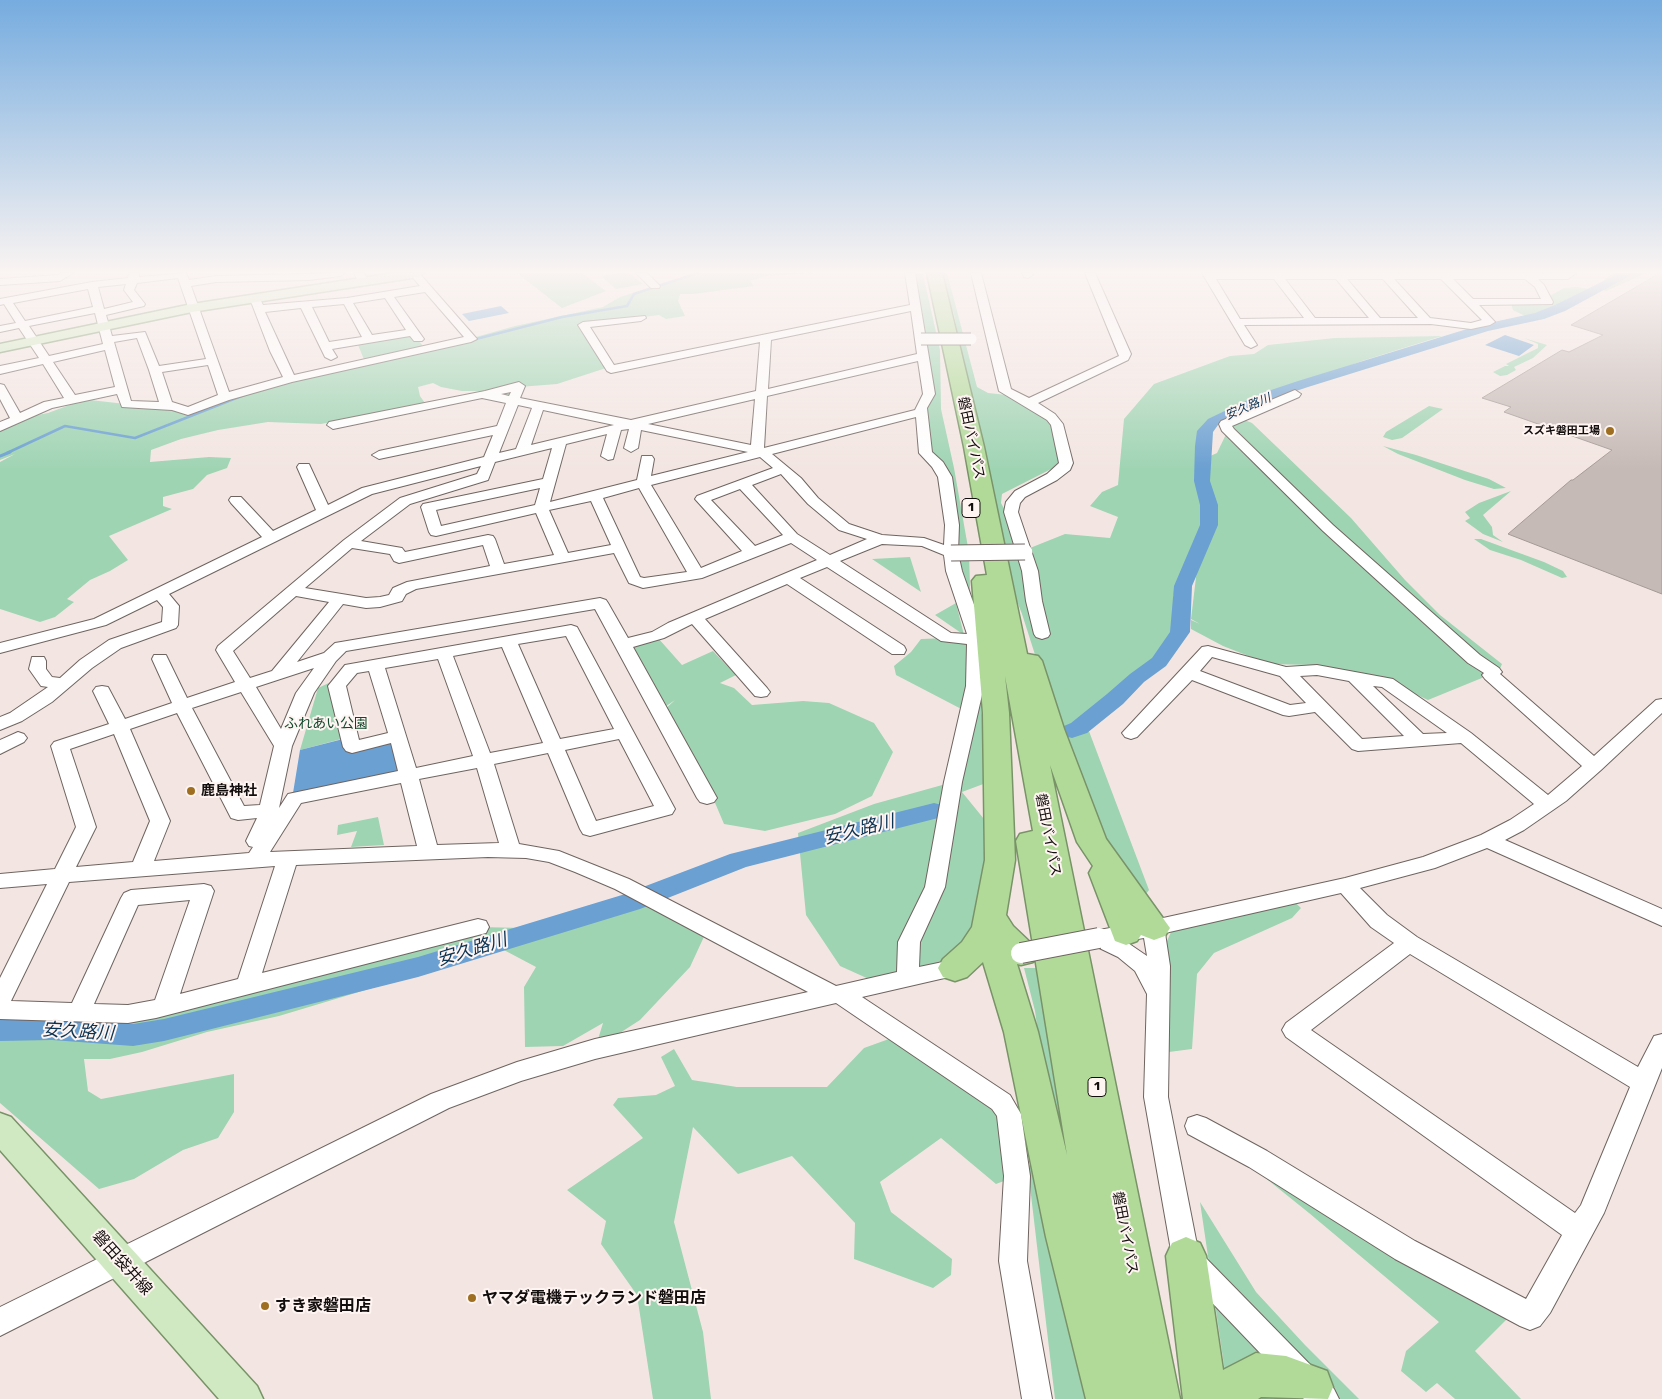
<!DOCTYPE html>
<html>
<head>
<meta charset="utf-8">
<style>
	body { margin:0 }
	canvas { display:block; background:#f3e6e2 }
</style>
</head>
<body>
<canvas width="1662" height="1399"></canvas>
<script>
const c = document.querySelector('canvas').getContext('2d');
c.lineJoin = 'round';
function fillPath(path, color) {
  c.fillStyle = color;
  c.fill(path, 'evenodd');
}
function toPath(rows) {
  const path = new Path2D();
  for (const r of rows) {
    path.moveTo(r[0], r[1]);
    for (let i = 2; i < r.length; i += 2) path.lineTo(r[i], r[i + 1]);
  }
  return path;
}
function trace(path, color, width, dash) {
  c.strokeStyle = color;
  c.lineWidth = width;
  c.lineCap = dash ? 'butt' : 'round';
  c.setLineDash(dash || []);
  c.stroke(path);
}
function drawText(font, color, halo, rows, align = 'center') {
  c.font = font + ' Rubik,"Noto Sans JP",sans-serif';
  c.lineWidth = 4;
  c.setLineDash([]);
  c.textBaseline = 'middle';
  c.strokeStyle = halo;
  c.fillStyle = color;
  for (const [text, x, y, turn = 0] of rows) {
    c.save();
    c.translate(x, y);
    c.rotate((+turn || 0) * Math.PI / 180);
    c.textAlign = isNaN(turn) ? turn : align;
    if (halo) c.strokeText(text, 0, 0);
    c.fillText(text, 0, 0);
    c.restore();
  }
}
fillPath(toPath([
	[517,273,582,273,606,291,562,308],
	[619,273,629,273,643,284,616,289,601,276],
	[697,273,817,273,766,276,750,281,754,286,693,294,680,294,678,301,685,316,666,319,659,315,583,325,606,368,557,384,519,387,513,400,486,393,495,391,462,391,441,387,433,383,418,387,420,396,425,403,399,409,321,424,268,422,218,430,181,439,151,450,150,462,209,457,231,458,227,468,207,475,193,489,163,497,163,506,172,509,109,536,128,560,110,571,90,580,67,599,74,602,55,617,40,622,0,609,0,462,15,454,0,460,0,427,17,419,48,413,75,403,90,400,188,411,217,400,365,362,356,340,412,332,426,350,429,350,515,326,603,307,620,297],
	[908,273,923,274,940,350,941,409,954,468,969,553,971,619,951,546,947,491,926,447,921,412,932,400,912,281],
	[938,273,947,273,977,387,988,393,1007,395,1050,421,1061,464,1002,494,1001,503,1015,529,1020,552,1065,534,1110,538,1118,517,1090,506,1102,492,1118,485,1124,419,1154,384,1230,356,1254,354,1268,345,1335,338,1442,336,1362,361,1221,413,1205,434,1201,472,1207,514,1204,528,1192,545,1187,568,1173,596,1174,624,1162,655,1128,686,1084,718,1149,890,1142,899,1116,875,1061,736,1022,614,998,553,954,314],
	[1613,273,1646,273,1606,291,1594,288],
	[1577,287,1600,291,1593,296,1587,297,1542,319,1525,316,1513,310,1511,303,1548,302,1550,296,1555,293,1564,288],
	[1524,338,1547,345,1533,358,1514,367,1516,370,1507,375,1500,376,1493,372,1505,366,1509,366,1506,364,1538,348,1538,344],
	[1429,406,1443,409,1402,438,1392,440,1383,437,1386,432],
	[1242,419,1252,423,1351,518,1405,580,1440,615,1502,664,1499,671,1428,700,1391,683,1312,665,1269,664,1223,646,1191,629,1191,620,1200,624,1191,619,1197,569,1218,521,1207,481,1208,457,1217,453,1230,426],
	[1383,446,1416,455,1489,479,1506,488,1494,489,1465,480,1398,454],
	[1511,491,1483,515,1492,527,1493,535,1503,542,1483,534,1465,521,1470,518,1465,512,1479,503],
	[1474,539,1481,539,1544,562,1563,571,1567,577,1562,578,1521,560,1490,550],
	[910,557,921,592,872,559],
	[956,603,964,635,935,615],
	[658,638,682,665,713,651,736,675,720,683,734,688,752,705,803,701,829,703,874,723,893,752,872,796,835,814,765,831,724,824,710,791,663,711,675,700,662,709,627,644],
	[947,638,965,643,975,662,986,746,986,783,962,792,984,819,999,872,955,968,880,984,840,966,806,915,798,833,874,804,953,782,961,791,969,713,896,675,894,666,911,652,921,639],
	[331,682,349,737,300,750,318,688],
	[378,817,384,845,351,847,357,831,337,835,338,825],
	[1289,897,1301,908,1292,918,1214,953,1197,974,1192,1049,1169,1052,1157,1035,1167,941,1175,923],
	[657,902,708,928,690,967,640,1020,595,1049,603,1023,563,1046,525,1047,524,987,536,967,502,949,279,1016,207,1032,142,1052,110,1059,84,1059,88,1091,101,1099,234,1074,234,1112,218,1138,183,1150,134,1179,99,1189,0,1103,0,1020,137,1022,210,996,478,927,571,929,587,915],
	[1024,968,1041,968,1081,1237,1042,1061,1035,1011],
	[900,1035,1009,1114,1017,1176,996,1184,941,1138,880,1182,891,1212,952,1259,951,1275,933,1288,854,1259,855,1223,792,1156,738,1174,693,1127,674,1222,703,1332,711,1399,653,1399,637,1295,601,1244,606,1221,567,1190,643,1138,613,1105,618,1098,656,1095,675,1086,661,1057,674,1049,692,1080,737,1087,827,1087,864,1048],
	[1027,1161,1046,1192,1091,1399,1055,1399],
	[1258,1172,1517,1309,1475,1351,1521,1399,1455,1399,1437,1383,1426,1392,1401,1371,1406,1351,1439,1322,1309,1213],
	[1200,1202,1256,1292,1305,1345,1359,1399,1229,1399]
]), '#9fd4b3');
fillPath(toPath([
	[501,306,509,313,469,321,462,314],
	[1505,335,1534,345,1519,356,1485,345],
	[347,738,351,750,387,742,394,744,398,771,293,793,300,750]
]), '#6ba0d2');
trace(toPath([
	[472,340,562,317,627,306,634,294,698,273],
	[7,453,65,426,135,438,244,395]
]), '#6ba0d2', 2.5);
trace(toPath([
	[0,456,10,452]
]), '#6ba0d2', 3);
fillPath(toPath([
	[1620,273,1635,273,1565,311,1544,319,1488,331,1308,387,1272,399,1218,425,1213,432,1210,481,1218,505,1218,525,1192,586,1190,632,1166,666,1144,682,1123,704,1087,733,1072,738,1064,736,1061,731,1064,726,1071,723,1107,694,1130,674,1152,658,1170,632,1174,586,1200,525,1200,505,1194,481,1195,446,1197,431,1208,419,1262,393,1298,381,1480,325,1535,313,1555,305,1620,273],
	[934,803,942,805,946,811,942,817,746,867,640,909,418,977,164,1041,133,1046,52,1040,0,1041,0,1019,52,1018,133,1024,164,1019,418,957,622,895,730,854,934,803]
]), '#6ba0d2');
const building = toPath([
	[1660,273,1662,273,1662,594,1508,534,1571,480,1573,480,1612,450,1504,412,1511,407,1482,398,1562,350,1569,352,1603,335,1571,325,1660,273]
]);
fillPath(building, '#c6bab6');
trace(building, '#a59a96', 1);
const minor = toPath([
	[61,273,73,273,60,281,0,285,0,279,58,275,61,273],
	[129,273,139,273,139,277,186,273,189,280,216,276,345,273,340,276,309,280,216,282,191,286,229,392,283,377,270,351,250,299,255,296,259,297,263,305,347,298,420,286,409,273,419,273,477,339,471,342,292,382,229,400,188,415,172,410,122,407,117,394,52,408,0,431,0,422,10,418,0,399,0,384,4,385,20,413,44,402,64,398,43,364,0,374,0,366,39,358,19,328,0,332,0,326,16,323,4,304,0,305,0,299,92,282,128,278,129,273],
	[178,278,206,359,159,366,145,332,112,336,106,315,144,306,145,304,134,290,137,283,178,278],
	[126,284,124,290,133,302,104,309,98,287,126,284],
	[88,289,93,307,25,321,13,303,88,289],
	[425,292,464,337,294,375,265,312,301,308,325,357,331,360,337,357,332,349,410,336,414,341,422,341,424,339,394,297,425,292],
	[385,298,406,330,372,335,353,303,385,298],
	[344,304,362,337,329,342,312,307,344,304],
	[95,313,103,344,49,356,29,326,95,313],
	[137,338,149,370,159,402,131,401,114,342,137,338],
	[105,350,115,387,75,395,53,362,105,350],
	[208,365,218,395,188,407,172,402,162,372,208,365],
	[354,273,364,273,368,281,363,284,359,283,354,273],
	[636,273,647,273,660,286,659,288,651,288,636,273],
	[905,273,915,273,935,394,927,408,932,452,943,462,952,477,959,525,958,553,962,571,983,630,984,686,962,782,945,887,920,942,919,967,962,958,970,960,973,966,970,972,962,974,862,997,1010,1095,1021,1114,1030,1176,1027,1261,1052,1399,1022,1399,999,1261,1004,1176,997,1116,992,1109,836,1003,595,1059,521,1081,449,1108,0,1336,0,1307,431,1094,517,1062,595,1039,808,992,615,889,575,872,549,862,526,858,488,857,296,865,262,973,478,919,486,921,489,927,486,933,156,1018,128,1023,0,1019,0,978,47,884,0,888,0,874,55,869,76,827,51,746,54,742,109,724,93,691,96,687,102,686,108,687,125,719,172,703,152,659,154,655,166,655,187,698,235,682,216,650,218,646,344,540,400,498,477,474,481,466,372,494,169,594,179,606,178,625,176,628,121,648,92,668,52,702,22,721,0,730,0,717,10,713,48,687,41,686,29,669,32,657,44,657,46,661,46,669,52,677,60,678,80,660,109,640,162,622,163,607,157,600,106,625,0,653,0,643,94,619,262,537,231,503,229,500,231,497,241,497,273,531,316,510,297,467,299,464,309,464,328,505,362,488,484,457,493,435,379,459,372,455,379,451,497,426,506,403,482,398,333,429,327,425,329,422,485,391,519,382,525,386,520,398,631,420,756,391,760,342,611,373,607,371,578,325,583,322,645,316,646,318,641,321,590,327,614,365,910,305,905,273],
	[911,311,917,354,768,389,771,340,911,311],
	[918,361,923,394,915,410,764,448,767,396,918,361],
	[511,392,509,396,501,394,511,392],
	[755,399,751,445,648,424,755,399],
	[518,405,532,408,516,449,499,453,518,405],
	[543,410,614,425,531,445,543,410],
	[916,417,919,453,932,467,938,477,945,525,944,545,924,538,882,535,849,524,818,498,801,478,772,454,916,417],
	[629,429,624,448,631,452,638,448,641,430,748,452,651,476,654,459,652,456,642,456,637,480,550,502,566,444,607,434,601,456,608,460,613,459,621,430,629,429],
	[552,448,543,479,428,503,423,504,421,507,429,532,431,535,436,536,536,513,554,555,504,564,495,539,493,536,488,535,405,552,402,548,361,541,410,504,488,480,495,462,552,448],
	[760,457,773,468,697,496,695,499,742,551,701,568,651,485,760,457],
	[781,474,808,504,839,530,867,539,830,555,797,534,752,485,781,474],
	[540,488,535,505,441,526,436,510,540,488],
	[639,488,687,572,644,578,640,577,603,498,639,488],
	[740,489,783,535,755,546,711,500,740,489],
	[591,501,611,545,568,553,549,510,591,501],
	[791,543,817,560,668,623,652,632,628,638,608,603,606,600,600,598,341,642,335,643,324,653,297,662,343,604,366,608,380,607,402,601,406,594,416,589,614,553,629,583,643,588,702,578,791,543],
	[882,544,922,546,944,555,946,571,967,634,951,633,840,561,882,544],
	[483,545,490,566,407,582,393,588,389,595,380,597,366,598,305,588,352,548,390,554,394,561,399,563,483,545],
	[827,567,941,641,967,644,966,686,944,782,925,887,898,942,897,972,836,986,629,879,559,851,519,844,494,764,548,753,580,829,583,834,590,836,672,814,675,809,577,627,571,625,345,665,328,686,343,747,346,751,352,753,391,743,398,771,288,794,279,808,292,746,314,693,336,661,346,651,595,609,697,798,700,802,707,804,714,802,717,798,633,647,664,638,692,624,755,696,761,697,767,696,770,692,767,688,705,619,787,584,892,654,904,654,906,650,904,646,800,578,827,567],
	[296,596,329,602,272,671,250,678,233,651,296,596],
	[566,636,614,729,560,739,518,644,566,636],
	[502,647,543,743,490,753,453,656,502,647],
	[438,659,473,756,416,768,385,668,438,659],
	[314,668,296,693,281,729,256,687,314,668],
	[369,671,388,733,359,740,346,686,357,673,369,671],
	[241,692,274,746,260,805,244,806,192,708,241,692],
	[177,713,231,818,238,820,257,818,246,841,249,846,253,847,249,853,154,861,170,821,130,729,177,713],
	[114,734,150,821,133,862,76,867,96,827,70,749,114,734],
	[619,739,654,806,596,821,565,750,619,739],
	[477,768,499,843,437,845,419,779,477,768],
	[401,783,417,846,270,852,301,803,401,783],
	[275,866,238,979,180,994,214,891,211,886,204,884,131,890,124,893,121,898,72,1003,11,1001,69,882,275,866],
	[190,900,155,1000,128,1005,94,1004,138,905,190,900],
	[971,273,981,273,1011,389,1029,398,1119,356,1085,273,1095,273,1131,354,1128,360,1038,403,1055,414,1063,424,1073,463,1070,470,1057,480,1025,497,1020,503,1018,512,1038,571,1042,601,1050,634,1048,637,1042,639,1036,637,1034,634,1026,601,1022,571,1004,512,1006,502,1015,491,1047,474,1059,463,1051,425,1047,420,999,391,971,273],
	[1022,273,1032,273,1033,275,1028,278,1024,277,1022,273],
	[1202,273,1576,273,1568,279,1538,279,1544,285,1553,302,1552,304,1479,305,1495,322,1490,325,1471,329,1431,324,1244,325,1257,345,1251,348,1245,345,1202,273],
	[1216,279,1274,279,1304,318,1240,319,1216,279],
	[1285,279,1336,279,1369,318,1315,318,1285,279],
	[1347,279,1383,279,1418,318,1380,318,1347,279],
	[1394,279,1441,279,1482,320,1471,323,1430,318,1394,279],
	[1453,279,1525,279,1535,287,1541,299,1473,299,1453,279],
	[1295,390,1301,394,1299,397,1232,426,1234,429,1333,525,1480,655,1499,668,1502,672,1500,674,1594,756,1656,700,1662,699,1662,713,1601,770,1566,801,1524,830,1505,840,1662,909,1662,926,1487,848,1435,868,1360,888,1387,915,1417,937,1638,1067,1654,1036,1662,1034,1662,1068,1604,1213,1550,1313,1540,1326,1530,1330,1520,1326,1395,1259,1249,1167,1188,1134,1185,1126,1188,1118,1197,1115,1206,1118,1267,1151,1415,1241,1526,1299,1562,1235,1286,1037,1282,1030,1286,1023,1394,943,1371,927,1341,893,1165,933,1170,966,1168,1097,1198,1250,1334,1389,1339,1399,1304,1399,1176,1265,1172,1256,1144,1097,1147,994,1135,971,1118,957,1091,944,1088,938,1091,932,1099,930,1154,920,1345,878,1423,857,1481,835,1510,820,1534,804,1461,743,1358,751,1352,749,1315,712,1289,716,1283,715,1192,680,1137,737,1131,739,1125,737,1122,733,1202,647,1208,646,1286,667,1317,665,1393,679,1471,733,1548,795,1582,766,1485,679,1482,675,1484,673,1468,663,1323,531,1222,431,1219,424,1221,421,1295,390],
	[1212,657,1280,676,1306,703,1290,705,1200,671,1212,657],
	[1317,675,1349,681,1404,736,1362,739,1300,676,1317,675],
	[1373,686,1382,687,1447,733,1423,734,1373,686],
	[1144,938,1147,956,1125,941,1144,938],
	[1410,954,1630,1087,1581,1205,1575,1213,1311,1030,1410,954],
	[18,732,24,734,27,738,24,742,0,754,0,740,18,732]
]);
const major = toPath([
	[394,273,424,273,418,277,192,312,0,352,0,344,192,304,394,273],
	[0,1113,11,1117,257,1386,263,1399,219,1399,0,1150,0,1113]
]);
const highway = toPath([
	[927,273,942,273,984,447,1027,654,1038,656,1042,661,1064,729,1106,839,1170,928,1165,936,1154,940,1141,935,1137,941,1126,945,1115,941,1089,873,1093,866,1077,842,1050,765,1180,1399,1086,1399,1046,1237,1004,1032,983,962,967,977,955,981,943,977,938,968,943,959,962,942,972,927,985,860,983,713,972,581,976,576,987,575,964,447,927,273],
	[1005,676,1033,831,1020,834,1016,841,1033,945,1013,926,1006,915,1015,860,1009,713,1005,676],
	[1035,957,1067,1155,1038,1032,1017,964,1021,965,1033,962,1035,957],
	[1186,1237,1200,1243,1206,1256,1223,1370,1256,1353,1286,1356,1327,1371,1333,1387,1328,1399,1261,1397,1258,1399,1183,1399,1166,1256,1172,1243,1186,1237]
]);
trace(minor, '#6f6460', 2);
trace(major, '#799368', 3);
trace(highway, '#799368', 3);
fillPath(minor, '#fff');
fillPath(major, '#d0e9c2');
fillPath(highway, '#b1da99');
const minorBridgeFar2 = toPath([
	[921,339,971,339]
]);
const minorBridgeFar1 = toPath([
	[951,553,1025,552]
]);
const minorBridge = toPath([
	[1021,953,1099,938]
]);
trace(minorBridgeFar2, '#6f6460', 13, []);
trace(minorBridgeFar1, '#6f6460', 17, []);
trace(minorBridge, '#6f6460', 22, []);
trace(minorBridgeFar2, '#fff', 11);
trace(minorBridgeFar1, '#fff', 15);
trace(minorBridge, '#fff', 20);
const sky = c.createLinearGradient(0, 0, 0, 469);
sky.addColorStop(0, '#76acdf');
sky.addColorStop(0.58, '#faf4f2');
sky.addColorStop(1, '#faf4f200');
c.fillStyle = sky;
c.fillRect(0, 0, 1662, 469);
for (const [x, y, r, color] of [
	[1610,431,5,"#9e6f21"],
	[191,791,5,"#9e6f21"],
	[472,1298,5,"#9e6f21"],
	[265,1306,5,"#9e6f21"]
]) {
  const dot = new Path2D();
  dot.arc(x, y, r, 0, 2 * Math.PI);
  c.fillStyle = color;
  c.fill(dot);
  trace(dot, '#fef4f1', 2);
}
drawText('bold 11px', '#120e0d', '#fef4f1', [
	["スズキ磐田工場",1600,431]
], 'right');
drawText('italic 12px', '#093253', '#fef4f1', [
	["安久路川",1248,407,-23]
]);
for (const [x, y, w] of [
	[971,508,18],
	[1097,1087,18]
]) {
  const box = new Path2D();
  box.roundRect(x - w / 2, y - 9.5, w, 19, 4);
  c.fillStyle = '#fef4f1';
  c.fill(box);
  trace(box, '#120e0d', 1);
}
drawText('bold 12px', '#120e0d', null, [
	["1",971,508],
	["1",1097,1087]
]);
drawText('14px', '#120e0d', '#fef4f1', [
	["磐田バイパス",971,438,78],
	["磐田バイパス",1048,835,79],
	["磐田バイパス",1125,1233,79]
]);
drawText('14px', '#11482c', '#fef4f1', [
	["ふれあい公園",326,724]
]);
drawText('bold 14px', '#120e0d', '#fef4f1', [
	["鹿島神社",201,791]
], 'left');
drawText('16px', '#120e0d', '#fef4f1', [
	["磐田袋井線",122,1263,48]
]);
drawText('bold 16px', '#120e0d', '#fef4f1', [
	["ヤマダ電機テックランド磐田店",482,1298],
	["すき家磐田店",275,1306]
], 'left');
drawText('italic 18px', '#093253', '#fef4f1', [
	["安久路川",859,830,-14],
	["安久路川",472,950,-17],
	["安久路川",78,1032,3]
]);
</script>
</body>
</html>
